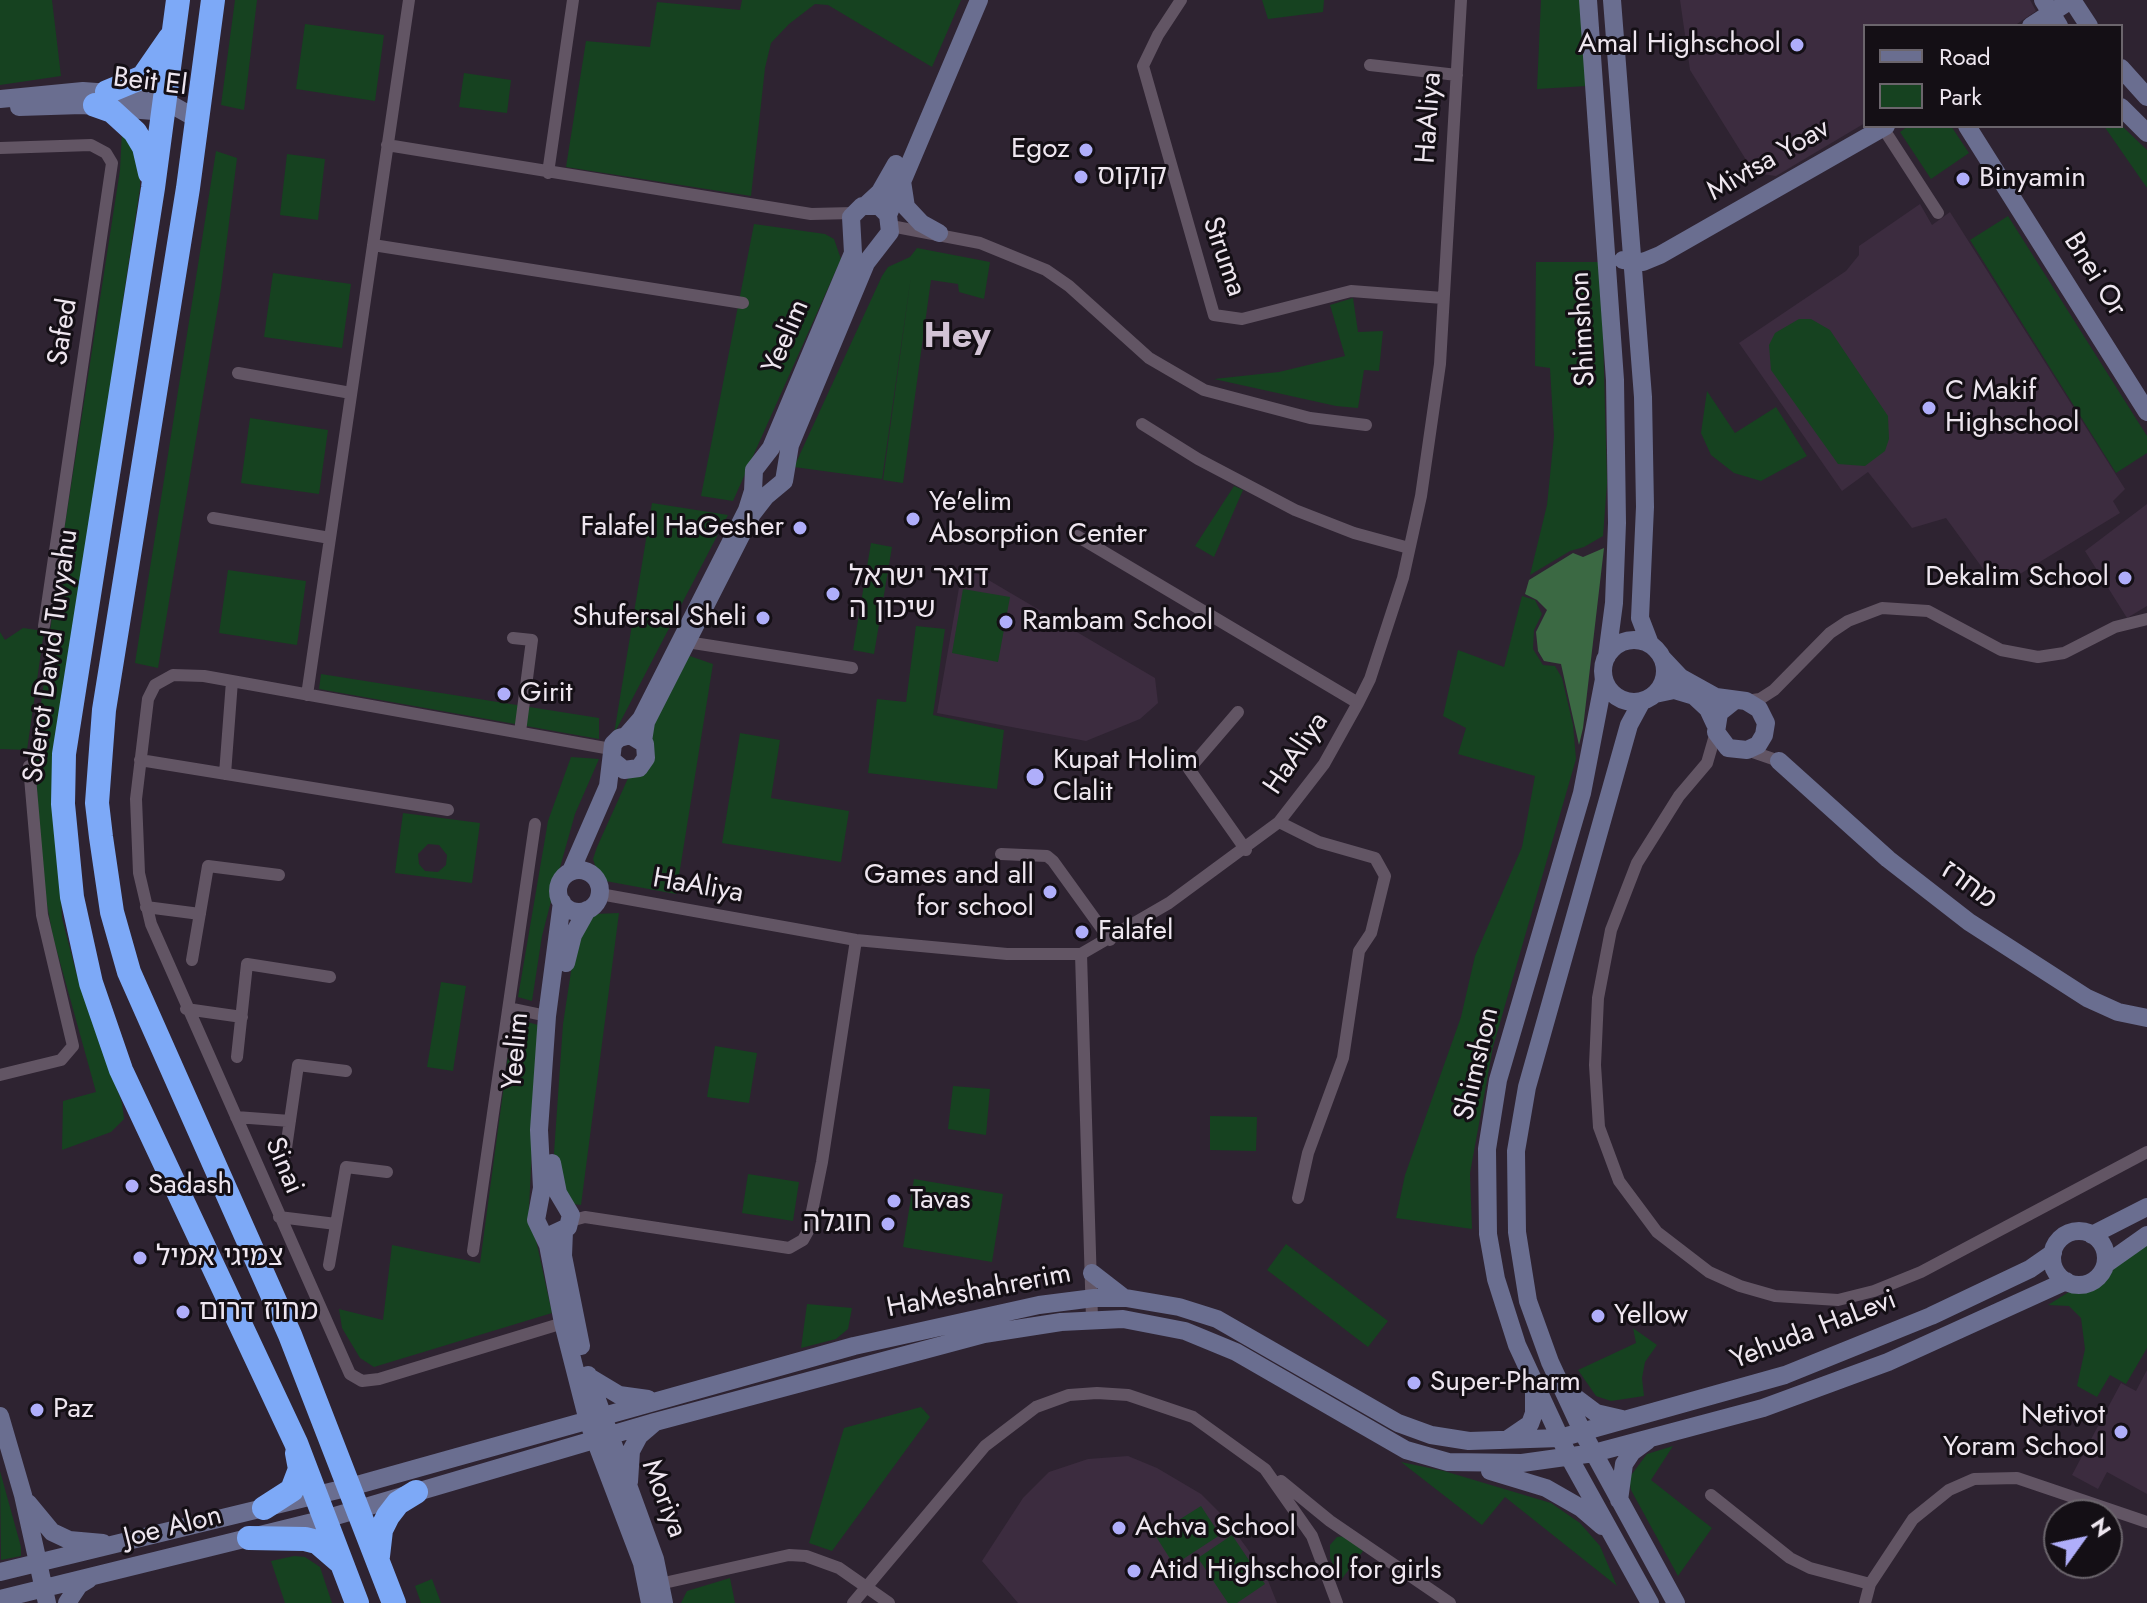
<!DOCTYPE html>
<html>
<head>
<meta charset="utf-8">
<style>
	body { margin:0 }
	#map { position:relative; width:2147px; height:1603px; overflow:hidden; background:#2e2331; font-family:Jost,sans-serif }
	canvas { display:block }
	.legend { position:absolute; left:1863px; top:24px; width:260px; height:104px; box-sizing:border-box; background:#140f15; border:2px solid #6b656c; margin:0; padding:10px 14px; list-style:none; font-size:24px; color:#eee6ef }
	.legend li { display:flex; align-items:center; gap:16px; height:40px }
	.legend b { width:40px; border:2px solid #6b656c }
	.north { position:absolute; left:2043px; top:1499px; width:80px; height:80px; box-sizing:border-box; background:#140f15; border:2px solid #6b656c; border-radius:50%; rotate:57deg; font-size:22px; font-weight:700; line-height:32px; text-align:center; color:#eee6ef }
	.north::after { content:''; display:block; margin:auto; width:28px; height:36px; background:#afaefa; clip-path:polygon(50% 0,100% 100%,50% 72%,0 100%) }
</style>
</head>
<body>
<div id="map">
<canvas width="2147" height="1603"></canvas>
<ul class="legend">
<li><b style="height:10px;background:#6a6e90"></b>Road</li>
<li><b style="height:22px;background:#164220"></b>Park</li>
</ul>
<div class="north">N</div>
</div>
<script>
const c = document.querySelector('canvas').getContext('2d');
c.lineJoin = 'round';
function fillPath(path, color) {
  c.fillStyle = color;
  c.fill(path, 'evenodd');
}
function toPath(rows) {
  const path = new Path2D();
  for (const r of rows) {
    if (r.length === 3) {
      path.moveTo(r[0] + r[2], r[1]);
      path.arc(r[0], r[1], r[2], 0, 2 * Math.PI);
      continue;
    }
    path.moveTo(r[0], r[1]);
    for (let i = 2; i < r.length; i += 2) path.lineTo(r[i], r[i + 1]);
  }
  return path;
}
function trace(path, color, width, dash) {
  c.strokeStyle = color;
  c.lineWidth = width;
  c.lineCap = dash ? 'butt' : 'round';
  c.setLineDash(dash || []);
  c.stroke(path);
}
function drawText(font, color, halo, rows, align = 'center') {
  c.font = font + ' Jost,"Noto Sans Hebrew",sans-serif';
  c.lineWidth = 6;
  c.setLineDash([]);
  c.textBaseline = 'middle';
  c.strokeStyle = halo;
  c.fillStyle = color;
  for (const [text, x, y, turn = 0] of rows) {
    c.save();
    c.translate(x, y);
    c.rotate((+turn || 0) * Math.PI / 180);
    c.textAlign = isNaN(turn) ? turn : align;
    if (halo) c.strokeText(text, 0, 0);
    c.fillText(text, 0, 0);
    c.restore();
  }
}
fillPath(toPath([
	[1680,0,2030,0,2036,11,2014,26,1865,26,1865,123,1776,176,1761,174,1748,163,1690,70],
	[1920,204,1932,225,1950,212,2125,489,2113,501,2120,513,1997,588,1946,518,1912,528,1868,472,1842,491,1739,343,1846,271,1859,255,1859,246],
	[2147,504,2147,606,2127,618,2085,551],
	[963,565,1155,678,1158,703,1140,719,1086,741,937,713],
	[2147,1370,2147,1494,2107,1472,2098,1489,2072,1475,2121,1383,2136,1391],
	[1128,1456,1157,1468,1201,1494,1225,1518,1265,1573,1277,1603,1018,1603,982,1561,1023,1498,1049,1472,1088,1459]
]), '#3c2c3f');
fillPath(toPath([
	[0,0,52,0,61,76,0,85],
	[235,0,257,0,244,110,221,105],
	[742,0,961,0,932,67,828,5,815,4,789,24,771,43,765,68,751,196,566,167,586,41,650,47,657,2,740,10],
	[1262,0,1324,0,1323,12,1268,19],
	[1541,0,1580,0,1587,86,1537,89],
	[305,24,384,35,375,101,296,89],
	[464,73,511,80,507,113,459,107],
	[2121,125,2147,150,2147,188,2104,126],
	[1908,126,1951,126,1969,153,1931,179,1900,132],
	[122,131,132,142,140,168,140,188,114,360,58,847,62,918,76,972,122,1103,124,1119,111,1132,62,1150,63,1101,96,1092,53,937,42,877,35,753,57,576,120,170],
	[216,151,237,158,221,288,158,668,135,663],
	[287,154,325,159,318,220,280,215],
	[2008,216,2147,436,2147,453,2116,473,1970,240],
	[754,224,825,234,834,239,841,259,733,501,701,496],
	[917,248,990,262,984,299,959,292,958,284,931,280,903,483,883,480,911,276,882,479,794,467,882,276,888,267,910,257],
	[1536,262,1601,262,1607,483,1603,536,1584,547,1570,551,1530,575,1547,505,1554,436,1550,368,1535,366],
	[273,273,351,284,342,348,264,337],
	[1353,298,1358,332,1383,331,1379,371,1364,370,1358,408,1336,406,1214,379,1279,372,1345,356,1330,305],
	[1799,319,1811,319,1830,330,1888,416,1889,439,1885,451,1865,466,1838,464,1771,370,1769,345,1775,333],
	[1707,391,1735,433,1776,407,1807,456,1761,481,1734,473,1711,455,1701,433],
	[250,418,328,430,319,494,241,483],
	[1234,486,1243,490,1214,557,1195,546],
	[652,503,728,515,614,734],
	[871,543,892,547,874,654,853,650],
	[228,570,306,581,297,645,219,633],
	[963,589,1010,597,998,662,952,653],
	[1522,596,1535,600,1542,614,1534,630,1533,649,1543,665,1555,666,1562,678,1573,725,1576,759,1493,1047,1470,1173,1472,1229,1396,1218,1405,1175,1461,1017,1475,956,1522,847,1535,776,1458,754,1466,728,1443,716,1458,650,1504,667],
	[916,626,945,629,933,715,1004,730,997,789,868,773,877,699,906,702],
	[23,628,44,631,27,750,0,749,0,632,5,640],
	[684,654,713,664,676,894,600,880,593,859,597,847],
	[321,674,599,718,599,739,319,689],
	[740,733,780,740,771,798,849,811,841,862,722,843],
	[571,757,599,759,575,814,557,878,542,936,532,1001,518,997,548,821],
	[403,813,480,823,472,883,395,873],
	[428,844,439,845,447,855,446,865,438,872,425,871,419,864,418,854],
	[619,913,581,1205,557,1202,554,1153,563,1024,576,939,584,921,595,914],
	[441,982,466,986,453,1071,427,1067],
	[513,1018,538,1025,529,1208,552,1313,374,1367,360,1358,342,1328,339,1309,383,1320,392,1245,480,1263],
	[715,1046,757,1053,749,1103,707,1097],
	[953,1086,990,1089,986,1135,948,1129],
	[1210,1116,1257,1117,1256,1151,1210,1150],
	[748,1174,799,1182,793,1221,742,1213],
	[914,1179,1003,1194,992,1262,903,1247],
	[2147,1243,2147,1348,2126,1384,2110,1375,2097,1397,2077,1386,2085,1349,2081,1318,2069,1306,2048,1305],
	[1286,1244,1388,1321,1368,1347,1267,1270],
	[807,1304,852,1308,848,1329,836,1339,801,1348],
	[1633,1328,1657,1345,1645,1362,1642,1378,1644,1396,1611,1401,1596,1396,1578,1370,1636,1343],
	[921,1407,930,1417,832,1551,809,1543,844,1428],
	[1673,1446,1651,1480,1712,1528,1678,1576,1631,1490,1629,1478,1647,1454],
	[1401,1462,1444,1471,1551,1503,1580,1523,1600,1546,1617,1586,1505,1497,1482,1525],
	[0,1471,21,1547,21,1556,1,1560],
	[1201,1506,1220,1535,1174,1565,1155,1535],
	[1232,1535,1265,1584,1237,1603,1228,1603,1198,1558],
	[1346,1536,1363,1551,1341,1580,1330,1558,1330,1545,1337,1537],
	[294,1556,305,1557,320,1567,332,1603,285,1603,271,1561],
	[730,1578,735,1603,681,1603,687,1591],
	[432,1579,441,1603,421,1603,415,1586]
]), '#164220');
fillPath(toPath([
	[1604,548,1583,728,1579,745,1561,664,1544,661,1538,651,1536,632,1547,610,1537,600,1525,594,1529,580,1573,553,1583,557]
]), '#3b6943');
trace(toPath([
	[1181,0,1158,35,1143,66,1214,315,1242,319,1351,291,1443,298],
	[1370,65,1457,75],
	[1883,128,1938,213],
	[387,145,811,214,853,213],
	[0,148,91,145,106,153,112,163,44,626],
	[548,173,573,0],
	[891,226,980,243,1046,270,1069,286,1149,358,1204,390,1310,418,1366,425],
	[373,245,743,303],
	[238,373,351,393],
	[1142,424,1198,459,1295,510,1354,533,1409,548],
	[213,518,330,538],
	[1077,536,1358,703],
	[513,638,532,640,520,732],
	[687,642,852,668],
	[307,695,409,0],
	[1746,701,1760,699,1774,690,1830,633,1848,621,1882,608,1928,611,2001,650,2038,657,2064,653,2115,627,2147,619],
	[1238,712,1189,769,1246,850],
	[1716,732,1707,763,1679,796,1637,863,1611,930,1598,998,1595,1065,1599,1127,1619,1181,1657,1232,1709,1272,1740,1286,1775,1296,1838,1300,1874,1291,1921,1272,2147,1152],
	[1747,750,1779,761],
	[140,760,448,810],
	[225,774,232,681],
	[1279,822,1319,842,1375,858,1385,876,1371,933,1359,951,1343,1058,1308,1153,1298,1198],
	[1001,854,1047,856,1053,861,1110,940],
	[600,894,856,940,1007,954,1081,954,1169,903,1279,822,1324,764,1358,703,1370,679,1403,578,1421,496,1440,364,1461,0],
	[146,907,200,914],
	[1081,954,1092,1319],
	[192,960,208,866,279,875],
	[509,1008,547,1016],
	[186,1009,242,1017],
	[237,1057,247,964,330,977],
	[0,1075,61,1060,73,1046,42,915,29,766],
	[236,1117,290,1121],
	[285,1155,298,1065,346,1071],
	[279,1217,336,1224],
	[570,1221,585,1217,789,1248,803,1240,808,1231,822,1162,856,940],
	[473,1251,535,824],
	[329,1265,346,1167,387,1172],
	[563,1323,379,1379,362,1381,350,1374,151,924,139,873,136,799,148,699,155,685,173,675,204,676,611,749],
	[1281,1481,1330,1521,1450,1603],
	[1711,1495,1790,1558,1810,1568,1870,1584],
	[655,1585,789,1555,806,1556,839,1568,889,1603],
	[853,1603,985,1446,1036,1407,1069,1395,1097,1393,1128,1395,1193,1417,1265,1469,1312,1536,1337,1603],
	[1865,1603,1870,1584,1913,1519,1949,1490,1974,1479,2017,1478,2147,1522]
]), '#625564', 12);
trace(toPath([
	[1588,0,1615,380,1617,523,1614,603,1607,656],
	[1612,0,1643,397,1645,507,1640,618,1650,644],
	[2043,0,2059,26],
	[2072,0,2089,26],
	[2031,26,2071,0],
	[2121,68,2147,97],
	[0,99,83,91,137,95,165,101,197,119],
	[19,107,82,105,165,112],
	[2121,107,2147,133],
	[1967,126,2147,412],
	[902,181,906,207,921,223,939,233],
	[867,204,880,192,896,164],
	[888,215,979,0],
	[1623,260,1643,262,1660,255,1886,126],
	[1634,671,31],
	[1663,659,1680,677,1716,697,1746,701,1759,709,1766,723,1764,735,1758,745,1747,750,1728,748,1716,732,1719,713,1734,701],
	[1604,679,1582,793,1498,1080,1487,1149,1488,1234,1496,1279,1517,1345,1569,1457,1650,1603],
	[1655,694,1674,690,1694,696,1708,709,1715,724],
	[1642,701,1629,725,1527,1087,1516,1151,1517,1232,1528,1301,1550,1362,1583,1433,1676,1603],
	[627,735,641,719,747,510,753,491,754,470,771,448,853,253,851,217,862,206,879,206,888,215,890,232,866,263,790,445,784,481,766,496,752,514,646,722,643,741],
	[1779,761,1888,859,1969,922,2087,998,2118,1012,2147,1018],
	[579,891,21],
	[571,871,608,786,613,744,619,738,630,735,645,744,646,758,639,768,624,770,613,761],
	[562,902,547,1016,539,1130,542,1188,536,1220,548,1245,563,1323,588,1421,642,1563,650,1603],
	[566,963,573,935,587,910],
	[552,1163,558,1193,571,1215,568,1227,553,1234],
	[564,1231,563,1256,581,1346],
	[2079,1258,27],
	[2092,1235,2147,1207],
	[2106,1264,2147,1235],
	[1092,1273,1123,1297],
	[588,1375,655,1559,664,1603],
	[589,1377,619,1395,648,1399],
	[1568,1392,1596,1413,1622,1419],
	[0,1416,23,1495,47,1603],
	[1508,1439,1530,1424,1534,1413,1534,1389],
	[1490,1471,1546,1488,1581,1508,1602,1526],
	[629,1482,631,1451,639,1436,653,1424],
	[1619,1500,1624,1464,1632,1452,1647,1441],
	[28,1503,52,1532,69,1540,103,1543],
	[0,1572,350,1487,854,1346,1039,1305,1094,1298,1126,1298,1179,1307,1217,1319,1398,1423,1431,1435,1469,1441,1560,1438,1785,1375,1931,1316,2030,1269,2053,1253],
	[0,1599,325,1519,655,1422,984,1334,1061,1322,1123,1319,1185,1331,1236,1352,1406,1450,1448,1462,1522,1463,1594,1453,1763,1408,1888,1362,2066,1281],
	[67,1603,79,1585,89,1579]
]), '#6a6e90', 18);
trace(toPath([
	[178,0,153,188,64,754,63,804,72,897,91,983,121,1070,296,1443,357,1603],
	[213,0,188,188,104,710,97,803,101,837,112,912,129,972,290,1335,394,1603],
	[107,92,143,77,170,38],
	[95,105,112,111,135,132,144,147,150,173],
	[264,1508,292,1490,300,1469,297,1453],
	[249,1538,305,1539,317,1542,339,1561],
	[378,1556,381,1530,388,1516,398,1503,416,1492]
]), '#7da9f7', 24);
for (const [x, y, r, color] of [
	[1797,45,8,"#afaefa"],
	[1086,150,8,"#afaefa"],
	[1081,177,8,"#afaefa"],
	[1963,179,8,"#afaefa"],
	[1929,408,8,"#afaefa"],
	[913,519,8,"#afaefa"],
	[800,528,8,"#afaefa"],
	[2125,578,8,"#afaefa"],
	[833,594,8,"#afaefa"],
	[763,618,8,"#afaefa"],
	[1006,622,8,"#afaefa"],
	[504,694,8,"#afaefa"],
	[1035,777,10,"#afaefa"],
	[1050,892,8,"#afaefa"],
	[1082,932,8,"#afaefa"],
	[132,1186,8,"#afaefa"],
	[894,1201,8,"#afaefa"],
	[888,1224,8,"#afaefa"],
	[140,1258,8,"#afaefa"],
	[183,1312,8,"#afaefa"],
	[1598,1316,8,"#afaefa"],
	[1414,1383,8,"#afaefa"],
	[37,1410,8,"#afaefa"],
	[2121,1432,8,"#afaefa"],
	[1119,1528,8,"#afaefa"],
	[1134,1571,8,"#afaefa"]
]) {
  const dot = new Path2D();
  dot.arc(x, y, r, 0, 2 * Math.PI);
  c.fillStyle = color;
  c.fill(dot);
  trace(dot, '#140f15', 3);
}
drawText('28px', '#eee6ef', '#140f15', [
	["Amal Highschool",1781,45,"right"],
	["Egoz",1070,150,"right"],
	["קוקוס",1097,177],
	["Binyamin",1979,179],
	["C Makif",1945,392],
	["Highschool",1945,424],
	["Ye'elim",929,503],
	["Absorption Center",929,535],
	["Falafel HaGesher",784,528,"right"],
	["דואר ישראל",849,578],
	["שיכון ה",849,610],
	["Dekalim School",2109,578,"right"],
	["Shufersal Sheli",747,618,"right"],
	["Rambam School",1022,622],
	["Girit",520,694],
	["Kupat Holim",1053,761],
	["Clalit",1053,793],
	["Games and all",1034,876,"right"],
	["for school",1034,908,"right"],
	["Falafel",1098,932],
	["Sadash",148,1186],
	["Tavas",910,1201],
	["חוגלה",872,1224,"right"],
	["צמיגי אמיל",156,1258],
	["מחוז דרום",199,1312],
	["Yellow",1614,1316],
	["Super-Pharm",1430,1383],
	["Paz",53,1410],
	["Netivot",2105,1416,"right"],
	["Yoram School",2105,1448,"right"],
	["Achva School",1135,1528],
	["Atid Highschool for girls",1150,1571]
], 'left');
drawText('28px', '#eee6ef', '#140f15', [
	["Beit El",150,83,7],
	["HaAliya",1430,118,-86],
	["Mivtsa Yoav",1769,161,-30],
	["Struma",1223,257,71],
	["Bnei Or",2094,275,58],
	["Shimshon",1584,329,-93],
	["Safed",64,332,-81],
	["Yeelim",787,337,-67],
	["Sderot David Tuvyahu",52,656,-82],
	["HaAliya",1297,754,-56],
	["מחרז",1968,886,36],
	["HaAliya",698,887,10],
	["Yeelim",517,1051,-85],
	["Shimshon",1478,1064,-77],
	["Sinai",283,1166,67],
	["HaMeshahrerim",979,1292,-11],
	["Yehuda HaLevi",1814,1331,-21],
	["Moriya",663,1499,69],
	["Joe Alon",173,1528,-14]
]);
drawText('bold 36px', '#d2c3d5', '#140f15', [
	["Hey",957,338]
]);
</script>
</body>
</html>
